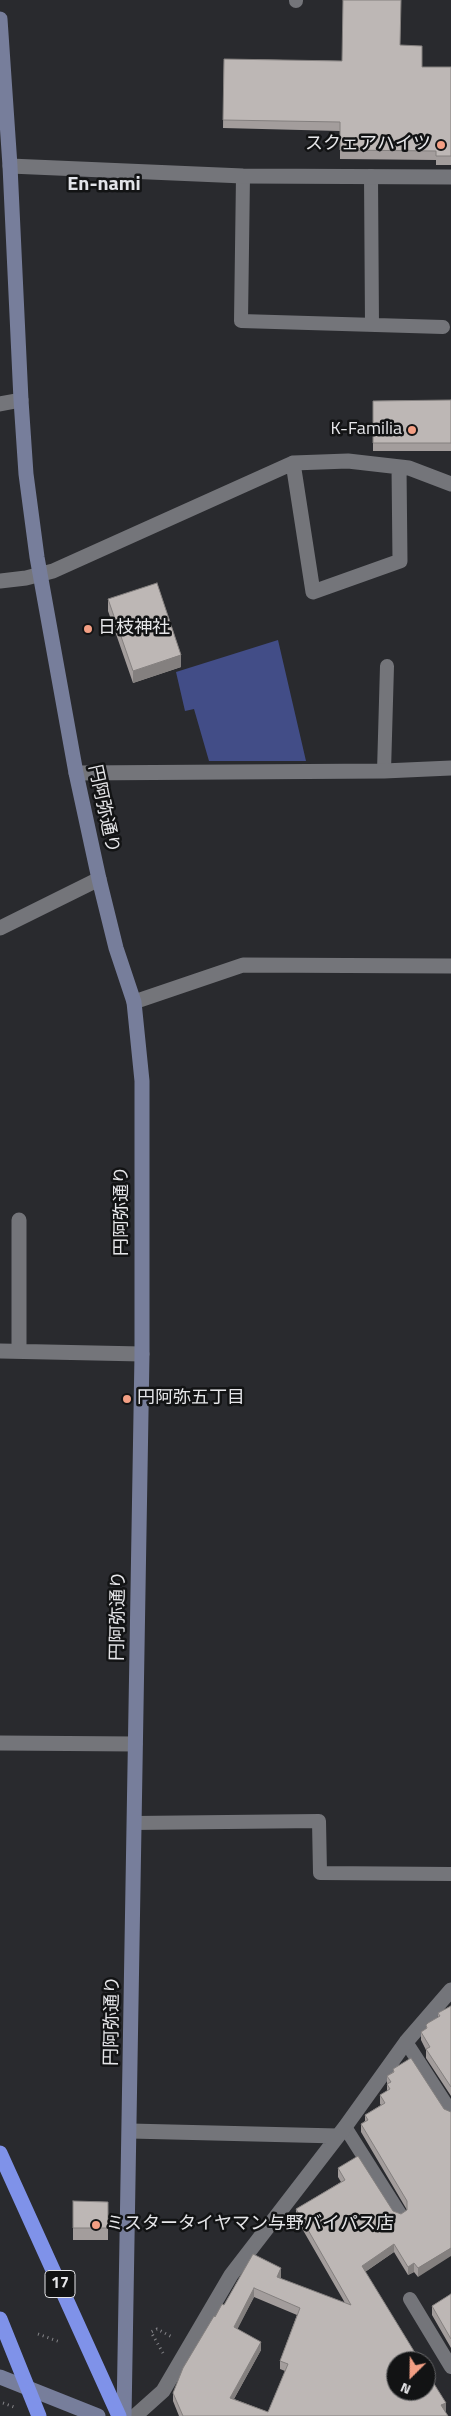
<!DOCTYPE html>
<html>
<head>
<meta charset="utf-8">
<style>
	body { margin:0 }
	#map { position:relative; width:451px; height:2416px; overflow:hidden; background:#292a2e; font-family:"Titillium Web",sans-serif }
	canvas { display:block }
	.north { position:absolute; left:386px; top:2351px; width:50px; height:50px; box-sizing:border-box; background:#121314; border:1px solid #676769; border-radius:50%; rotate:203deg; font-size:14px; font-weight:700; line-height:20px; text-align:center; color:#e6e6e9 }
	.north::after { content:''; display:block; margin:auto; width:18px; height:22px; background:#f39f84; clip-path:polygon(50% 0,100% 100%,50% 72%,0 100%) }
</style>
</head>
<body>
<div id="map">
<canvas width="451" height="2416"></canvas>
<div class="north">N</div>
</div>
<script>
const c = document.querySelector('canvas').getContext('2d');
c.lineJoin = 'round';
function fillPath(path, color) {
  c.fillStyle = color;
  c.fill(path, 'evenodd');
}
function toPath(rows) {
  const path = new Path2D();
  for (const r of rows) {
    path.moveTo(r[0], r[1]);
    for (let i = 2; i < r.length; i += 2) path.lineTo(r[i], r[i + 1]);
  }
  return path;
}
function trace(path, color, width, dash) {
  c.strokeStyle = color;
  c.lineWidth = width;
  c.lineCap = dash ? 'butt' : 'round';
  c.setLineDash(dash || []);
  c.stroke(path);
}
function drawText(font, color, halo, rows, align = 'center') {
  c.font = font + ' "Titillium Web","Noto Sans JP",sans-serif';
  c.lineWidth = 5;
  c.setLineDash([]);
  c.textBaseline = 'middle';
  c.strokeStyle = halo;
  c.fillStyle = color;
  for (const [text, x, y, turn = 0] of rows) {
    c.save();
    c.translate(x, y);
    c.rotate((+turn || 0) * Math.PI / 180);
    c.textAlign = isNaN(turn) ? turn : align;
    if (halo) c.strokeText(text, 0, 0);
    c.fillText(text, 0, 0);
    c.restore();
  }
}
fillPath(toPath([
	[278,640,306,761,209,761,194,709,185,711,176,672]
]), '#424d87');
trace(toPath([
	[38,2334,60,2342],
	[163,2353,151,2332,157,2329,172,2337],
	[3,2403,14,2407]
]), '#848488', 3, [1, 4]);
trace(toPath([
	[296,0,296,1],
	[243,176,241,321,443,327],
	[371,176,372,325],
	[384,771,387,666],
	[134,1823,319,1821,320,1873,451,1874],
	[406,2042,451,2112],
	[345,2127,400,2214],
	[410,2299,451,2367]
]), '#74757a', 14);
trace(toPath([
	[10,166,243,176,451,177],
	[0,404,21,400],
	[293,463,313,592,400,561,399,467],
	[0,581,26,578,53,571,293,463,348,461,409,468,451,484],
	[76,773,384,771,451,768],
	[0,928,99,879],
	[134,1002,243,965,451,966],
	[0,1351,142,1354],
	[19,1351,19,1220],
	[0,1743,135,1744],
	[130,2131,338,2136],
	[135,2416,163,2391,231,2275,345,2127,406,2042,451,1990]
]), '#74757a', 15);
trace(toPath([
	[0,19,10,166,21,400,26,474,37,557,76,773,99,879,116,948,134,1002,142,1081,142,1354,124,2416],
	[0,2377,98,2416]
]), '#777e9b', 15);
trace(toPath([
	[0,2153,119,2416],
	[0,2319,39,2416]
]), '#7f92e9', 15);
fillPath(toPath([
	[400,45,422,67,451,67,451,165,436,165,436,160,340,159,340,131,223,128,224,59,342,61],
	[451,400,451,451,373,451,373,401],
	[108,599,181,667,133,683,108,611],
	[451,2006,451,2096,426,2058,426,2050,421,2040,421,2032,426,2029,426,2025,438,2017,438,2013],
	[393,2069,444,2109,418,2277,414,2272,408,2275,394,2252,365,2272,448,2416,179,2416,173,2401,173,2393,215,2317,224,2305,253,2254,281,2277,280,2279,345,2303,296,2218,296,2209,341,2182,338,2177,338,2168,393,2211,401,2214,407,2210,361,2132,361,2124,365,2121,365,2115,381,2105,380,2104,380,2095,387,2091,387,2076,393,2072],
	[254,2297,297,2315,280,2361,280,2369,285,2371,268,2412,234,2399,261,2350,237,2329],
	[73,2201,108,2202,108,2240,73,2240],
	[451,2294,451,2348,432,2315,432,2306]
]), '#a39d9c');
fillPath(toPath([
	[181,655,181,667,133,683,133,671],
	[394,2244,394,2252,362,2274,362,2266],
	[451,2248,451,2256,418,2277,418,2268],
	[414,2263,414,2272,408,2275,408,2267],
	[281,2268,281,2277,277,2286,277,2277],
	[254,2288,254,2297,234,2336,234,2327],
	[261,2342,261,2350,230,2406,230,2398],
	[446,2403,446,2411,441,2414,441,2405]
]), '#84807f');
const building = toPath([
	[343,0,401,0,400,45,422,46,422,67,451,67,451,156,436,156,436,151,340,150,340,122,223,120,224,59,342,61,343,0],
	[451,400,451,443,373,443,373,401,451,400],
	[157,583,181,655,133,671,108,599,157,583],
	[451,2006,451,2087,426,2049,430,2047,421,2032,427,2028,426,2025,428,2023,440,2016,438,2013,451,2006],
	[411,2058,444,2109,451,2112,451,2248,418,2268,414,2263,408,2267,394,2244,362,2266,420,2361,396,2361,396,2391,426,2391,426,2371,446,2403,441,2405,448,2416,183,2416,173,2393,183,2368,214,2316,215,2317,222,2304,224,2305,253,2254,281,2268,277,2277,351,2305,296,2209,345,2180,338,2168,358,2156,393,2211,401,2214,407,2210,407,2201,361,2124,368,2120,365,2115,385,2103,380,2095,390,2089,387,2084,391,2082,387,2076,394,2072,393,2069,411,2058],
	[254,2288,300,2308,280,2361,288,2364,268,2412,230,2398,261,2342,234,2327,254,2288],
	[73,2201,108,2202,108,2228,73,2228,73,2201],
	[451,2294,451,2339,432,2306,451,2294]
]);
fillPath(building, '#bdb7b5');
trace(building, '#84807f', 1);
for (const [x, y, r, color] of [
	[441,145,5,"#f39f84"],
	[412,430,5,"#f39f84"],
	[88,629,5,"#f39f84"],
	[127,1399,5,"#f39f84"],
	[96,2225,5,"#f39f84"]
]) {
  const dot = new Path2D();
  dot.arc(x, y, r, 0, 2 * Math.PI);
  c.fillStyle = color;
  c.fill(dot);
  trace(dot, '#121314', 2);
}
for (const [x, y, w] of [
	[60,2284,30]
]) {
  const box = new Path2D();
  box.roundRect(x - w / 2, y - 13.5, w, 27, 4);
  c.fillStyle = '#121314';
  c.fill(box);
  trace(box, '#e6e6e9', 1);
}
drawText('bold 16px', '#e6e6e9', null, [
	["17",60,2284]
]);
drawText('18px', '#e6e6e9', '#121314', [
	["スクェアハイツ",431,145,"right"],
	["K-Familia",402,430,"right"],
	["日枝神社",98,629],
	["円阿弥五丁目",137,1399],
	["ミスタータイヤマン与野バイパス店",106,2225]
], 'left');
drawText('18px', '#e6e6e9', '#121314', [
	["円阿弥通り",103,809,78],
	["円阿弥通り",123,1211,-90],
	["円阿弥通り",119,1616,-89],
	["円阿弥通り",113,2021,-89]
]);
drawText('bold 20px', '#e2e4e9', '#121314', [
	["En-nami",104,185]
]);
</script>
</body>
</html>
